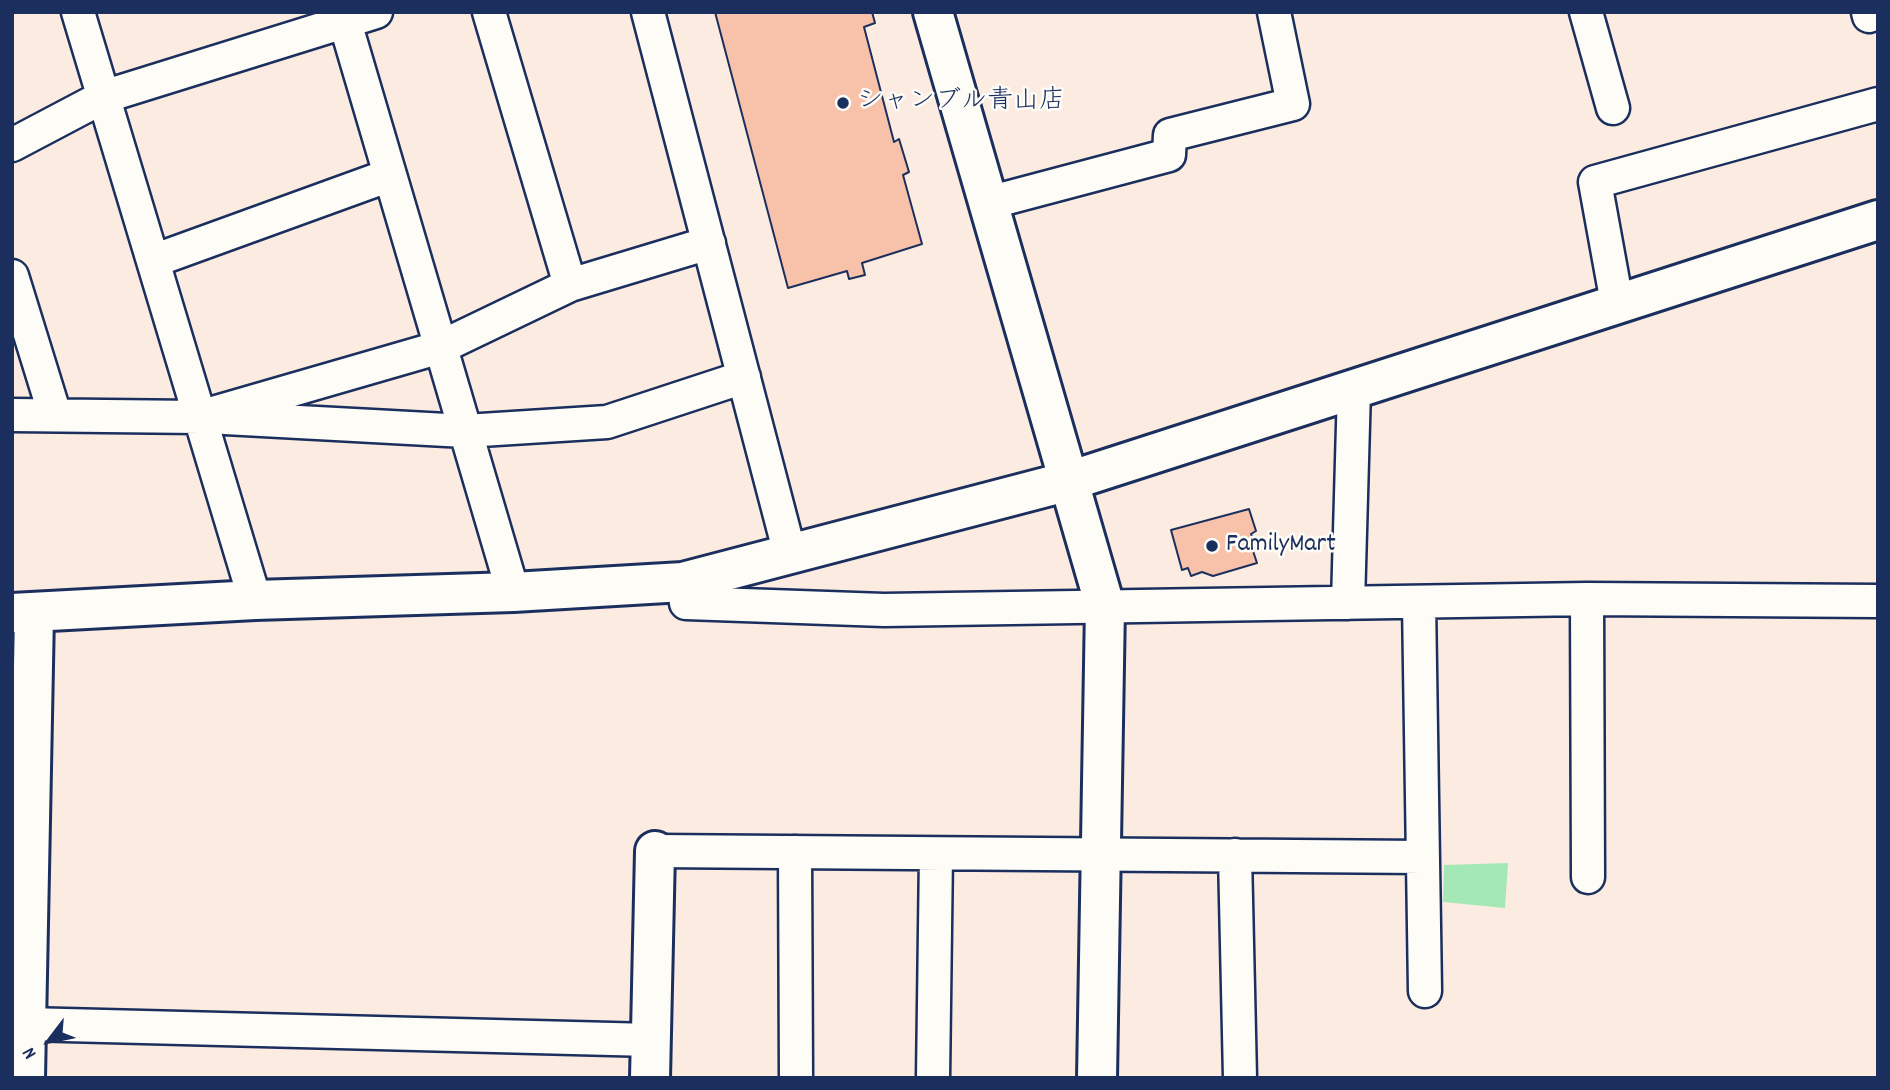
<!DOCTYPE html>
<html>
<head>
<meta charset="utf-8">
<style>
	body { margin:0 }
	#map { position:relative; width:1890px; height:1090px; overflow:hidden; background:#fcebe0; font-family:Dekko,sans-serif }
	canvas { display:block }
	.frame { position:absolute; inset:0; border:14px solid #1b2f5e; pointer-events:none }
	.north { position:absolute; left:14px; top:1006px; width:70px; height:70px; -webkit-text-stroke:5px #fdfcf7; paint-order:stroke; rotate:238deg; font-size:19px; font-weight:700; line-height:28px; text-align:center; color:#1b2f5e }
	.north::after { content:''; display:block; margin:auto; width:24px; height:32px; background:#1b2f5e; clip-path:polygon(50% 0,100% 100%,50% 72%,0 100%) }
</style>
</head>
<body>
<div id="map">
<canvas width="1890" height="1090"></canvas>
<div class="frame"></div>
<div class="north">N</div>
</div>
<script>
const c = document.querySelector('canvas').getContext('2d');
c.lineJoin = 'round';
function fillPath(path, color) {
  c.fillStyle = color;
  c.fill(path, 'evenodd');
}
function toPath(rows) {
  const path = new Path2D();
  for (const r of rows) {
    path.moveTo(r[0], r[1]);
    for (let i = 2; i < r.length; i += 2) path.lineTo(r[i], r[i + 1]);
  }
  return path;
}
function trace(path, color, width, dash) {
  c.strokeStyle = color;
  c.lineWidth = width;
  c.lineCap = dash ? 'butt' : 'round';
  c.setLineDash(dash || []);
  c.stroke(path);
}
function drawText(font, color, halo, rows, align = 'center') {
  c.font = font + ' Dekko,"Klee One",sans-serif';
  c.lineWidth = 5;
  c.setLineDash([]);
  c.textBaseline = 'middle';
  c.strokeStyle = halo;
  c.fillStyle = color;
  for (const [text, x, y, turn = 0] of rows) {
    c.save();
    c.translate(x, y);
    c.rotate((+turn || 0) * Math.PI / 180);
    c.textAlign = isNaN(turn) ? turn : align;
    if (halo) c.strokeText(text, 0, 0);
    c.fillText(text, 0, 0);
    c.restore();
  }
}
fillPath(toPath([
	[1508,863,1505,908,1443,902,1444,865]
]), '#a4e9b5');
const building = toPath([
	[715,12,872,12,875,23,864,27,894,142,899,139,909,172,903,175,922,244,862,263,865,275,849,279,847,271,788,288,715,12],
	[1249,509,1256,531,1251,534,1255,544,1251,545,1257,563,1213,576,1202,572,1191,576,1188,568,1182,570,1171,530,1249,509]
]);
fillPath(building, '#f8c2aa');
trace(building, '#1b2f5e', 2);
const street = toPath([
	[78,12,255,600],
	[342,12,513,592],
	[648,12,790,554],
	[1586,12,1613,108],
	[1868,12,1869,16],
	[12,145,103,97,376,12],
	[988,203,1169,155,1170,135,1293,104,1274,12],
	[153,261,390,175],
	[12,276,55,415],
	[570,285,709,243],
	[1615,292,1595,182,1878,104],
	[12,415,199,417,441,347,570,285,489,12],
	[225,418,465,431,607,422,744,377],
	[683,582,686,603,884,610,1587,599,1878,601],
	[1587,599,1588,877],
	[1419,602,1425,991],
	[1348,603,1354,389],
	[655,851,1423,857],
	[795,852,796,1078],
	[1235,855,1240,1078],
	[26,1024,651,1040],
	[933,1078,936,854]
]);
const secondary = toPath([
	[933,12,1105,606,1097,1078],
	[12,613,255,600,513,592,683,582,1069,481,1878,220],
	[25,1078,34,614],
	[650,1078,655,851]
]);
trace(street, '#1b2f5e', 37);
trace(secondary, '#1b2f5e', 44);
trace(street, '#fdfcf7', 32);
trace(secondary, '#fdfcf7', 38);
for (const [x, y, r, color] of [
	[843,103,7,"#1b2f5e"],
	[1212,546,7,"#1b2f5e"]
]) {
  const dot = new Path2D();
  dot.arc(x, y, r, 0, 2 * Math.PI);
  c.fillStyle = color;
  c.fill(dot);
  trace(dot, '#fdfcf7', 2.5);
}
drawText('26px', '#1b2f5e', '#fdfcf7', [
	["シャンブル青山店",857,103],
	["FamilyMart",1226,546]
], 'left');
</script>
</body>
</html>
